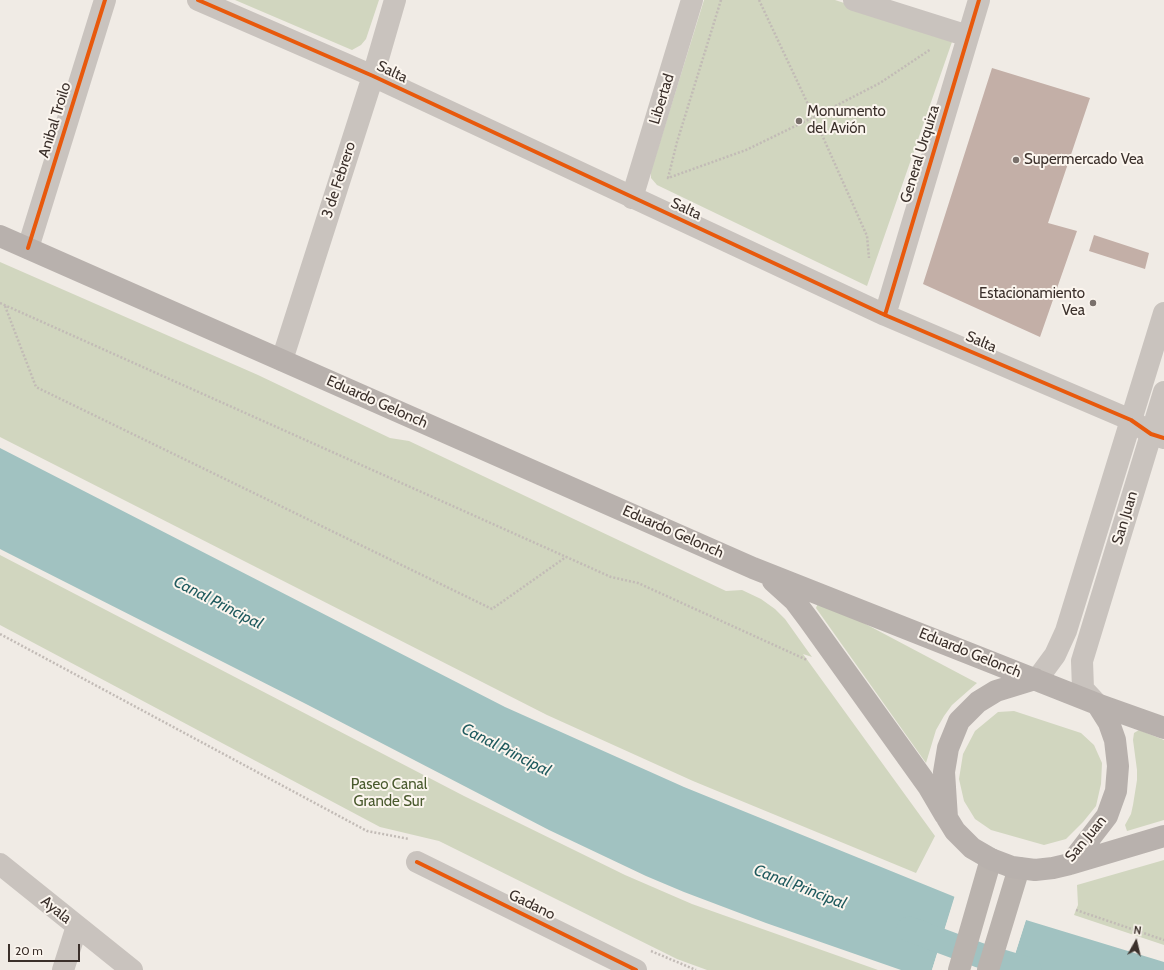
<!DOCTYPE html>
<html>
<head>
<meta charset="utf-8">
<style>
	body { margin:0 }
	#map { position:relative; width:1164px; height:970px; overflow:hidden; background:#f0ebe5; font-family:Cabin,sans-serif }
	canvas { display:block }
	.north { position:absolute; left:1116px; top:922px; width:40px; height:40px; -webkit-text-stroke:3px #fbf5ee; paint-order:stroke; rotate:8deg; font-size:11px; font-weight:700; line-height:16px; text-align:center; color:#3b302b }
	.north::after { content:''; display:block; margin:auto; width:14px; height:18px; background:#3b302b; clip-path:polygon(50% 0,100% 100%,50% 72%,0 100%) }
	.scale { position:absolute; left:8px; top:944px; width:72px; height:18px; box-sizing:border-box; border:2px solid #3b302b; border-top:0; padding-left:5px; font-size:12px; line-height:14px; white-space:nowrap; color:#3b302b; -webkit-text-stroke:3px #fbf5ee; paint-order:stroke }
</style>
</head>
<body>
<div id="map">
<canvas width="1164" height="970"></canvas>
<div class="north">N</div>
<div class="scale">20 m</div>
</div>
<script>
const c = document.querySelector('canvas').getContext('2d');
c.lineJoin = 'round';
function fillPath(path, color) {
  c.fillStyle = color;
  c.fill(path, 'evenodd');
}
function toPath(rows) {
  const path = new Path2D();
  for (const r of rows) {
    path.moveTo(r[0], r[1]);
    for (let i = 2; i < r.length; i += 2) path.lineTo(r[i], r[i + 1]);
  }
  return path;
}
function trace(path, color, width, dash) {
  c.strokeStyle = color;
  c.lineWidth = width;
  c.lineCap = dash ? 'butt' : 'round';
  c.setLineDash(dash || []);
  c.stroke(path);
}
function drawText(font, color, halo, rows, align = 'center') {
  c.font = font + ' Cabin,sans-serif';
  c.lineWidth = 4;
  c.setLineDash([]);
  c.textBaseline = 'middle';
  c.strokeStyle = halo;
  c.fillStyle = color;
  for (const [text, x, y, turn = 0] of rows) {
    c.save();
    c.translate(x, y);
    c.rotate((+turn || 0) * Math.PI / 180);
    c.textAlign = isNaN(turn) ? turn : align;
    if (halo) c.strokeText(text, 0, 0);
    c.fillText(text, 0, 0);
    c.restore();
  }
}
fillPath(toPath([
	[235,0,379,0,366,39,361,45,352,50],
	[704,0,835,0,953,39,867,286,657,185,651,178,651,171],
	[0,262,258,375,390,438,409,441,726,591,742,590,761,599,775,609,785,619,812,657,803,654,935,836,916,873,693,781,547,715,0,437],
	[0,555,464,796,625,875,692,904,878,970,707,970,677,959,439,841,380,827,0,625],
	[822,601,977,683,952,705,944,716,936,730,926,763,816,608,818,603],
	[1014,711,1081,733,1094,745,1102,763,1101,784,1096,806,1083,822,1066,839,1044,845,991,830,975,819,964,801,959,779,963,754,975,731,998,712],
	[1139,730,1164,740,1164,820,1127,831,1125,825,1131,814,1133,805,1137,780,1137,770,1133,740,1134,733],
	[1164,860,1164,945,1074,915,1078,905,1077,885]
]), '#d1d6bf');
fillPath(toPath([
	[0,448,505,707,684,787,955,897,932,970,901,970,766,923,684,892,646,876,549,830,308,705,0,549],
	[1026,920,1164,962,1164,970,1010,970]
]), '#a1c2c1');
fillPath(toPath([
	[955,895,957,898,934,970,932,970],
	[1025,919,1026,919,1010,970,1008,970]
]), '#f0ebe5');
trace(toPath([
	[909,929,979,955,1029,970]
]), '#a1c2c1', 25);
fillPath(toPath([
	[992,68,1090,98,1048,223,1077,231,1040,337,923,284],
	[1094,235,1149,253,1145,269,1089,251]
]), '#c3afa7');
trace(toPath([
	[721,0,677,142,668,178,746,150,814,117,880,83,931,49],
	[759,0,814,117,867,236,869,258],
	[0,303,611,577,638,583,807,660],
	[5,306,36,387,492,609,566,557],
	[0,634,367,831,409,839],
	[1076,910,1164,940],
	[651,951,696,970]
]), '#c2bbb6', 2.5, [2, 2]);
trace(toPath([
	[198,0,373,76,885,315,1131,420,1151,434,1164,438],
	[854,0,968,36],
	[632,198,692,0],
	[28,248,105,0],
	[885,315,979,0],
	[282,360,373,76,395,0],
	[417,862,636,970],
	[0,864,132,970],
	[63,970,77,926]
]), '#c9c3be', 22);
trace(toPath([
	[1035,679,1041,674,1055,655,1066,631,1164,313],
	[1097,704,1083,689,1082,661,1164,392]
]), '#c9c3be', 22);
trace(toPath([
	[959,970,991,859],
	[988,970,1019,868]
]), '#bab3ae', 22);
trace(toPath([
	[0,236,753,568,1097,704,1164,728],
	[773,581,794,600,809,620,928,786,945,815],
	[1035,679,996,691,978,702,959,721,948,748,944,772,947,818,955,831,972,848,991,859,1012,867,1035,870,1053,868,1070,864,1107,816,1116,791,1118,766,1115,740,1109,723,1097,704],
	[1070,864,1164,836]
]), '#b8b1ad', 22);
trace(toPath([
	[198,0,373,76,885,315,1131,420,1151,434,1164,438],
	[28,248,105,0],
	[885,315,979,0],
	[417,862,636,970]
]), '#e8590c', 4);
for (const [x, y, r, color] of [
	[799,121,4,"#7a716c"],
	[1016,160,4,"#7a716c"],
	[1093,303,4,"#7a716c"]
]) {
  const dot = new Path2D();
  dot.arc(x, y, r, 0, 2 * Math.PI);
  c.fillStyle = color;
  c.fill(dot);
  trace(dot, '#fbf5ee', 1.5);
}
drawText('15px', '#3b302b', '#fbf5ee', [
	["Salta",392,72,25],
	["Libertad",662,99,-73],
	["Anibal Troilo",55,120,-73],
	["General Urquiza",920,154,-73],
	["3 de Febrero",339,180,-72],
	["Salta",686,209,25],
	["Salta",981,342,23],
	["Eduardo Gelonch",377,402,24],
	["San Juan",1125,518,-73],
	["Eduardo Gelonch",673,532,24],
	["Eduardo Gelonch",970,653,22],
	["San Juan",1086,839,-50],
	["Gadano",532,905,26],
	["Ayala",56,910,39]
]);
drawText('15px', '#3b302b', '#fbf5ee', [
	["Monumento",807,112],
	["del Avión",807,129],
	["Supermercado Vea",1024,160],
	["Estacionamiento",1085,294,"right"],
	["Vea",1085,311,"right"]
], 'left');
drawText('15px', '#4a5a2e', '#fbf5ee', [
	["Paseo Canal",389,785],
	["Grande Sur",389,802]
]);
drawText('italic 16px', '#1f5a5e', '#fbf5ee', [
	["Canal Principal",218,603,27],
	["Canal Principal",506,750,27],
	["Canal Principal",800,887,21]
]);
</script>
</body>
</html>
